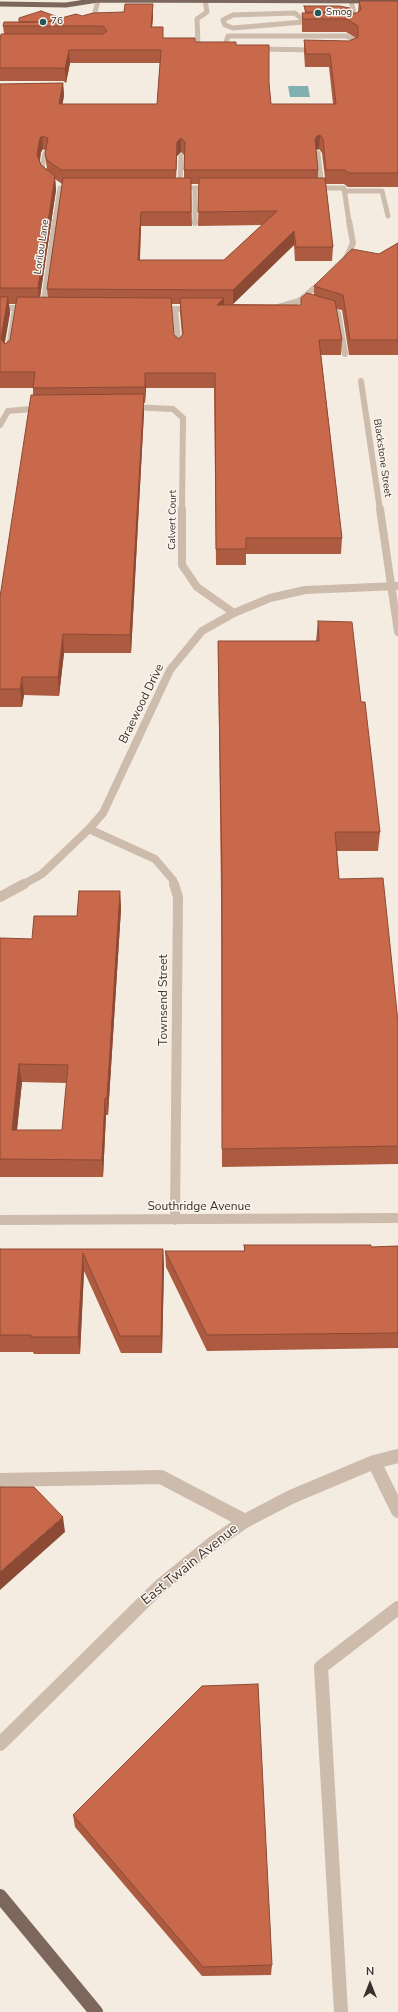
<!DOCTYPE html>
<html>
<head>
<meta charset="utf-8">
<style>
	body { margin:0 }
	#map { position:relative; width:398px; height:2012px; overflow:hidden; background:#f4ebe1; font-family:"Nunito Sans",sans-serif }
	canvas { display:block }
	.north { position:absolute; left:350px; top:1964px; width:40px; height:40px; -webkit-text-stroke:3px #fbf5ee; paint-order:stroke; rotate:0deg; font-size:11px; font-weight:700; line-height:16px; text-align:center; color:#3b302b }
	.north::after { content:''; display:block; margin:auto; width:14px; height:18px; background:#3b302b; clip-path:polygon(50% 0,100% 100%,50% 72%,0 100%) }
</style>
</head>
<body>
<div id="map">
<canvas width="398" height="2012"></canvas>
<div class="north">N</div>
</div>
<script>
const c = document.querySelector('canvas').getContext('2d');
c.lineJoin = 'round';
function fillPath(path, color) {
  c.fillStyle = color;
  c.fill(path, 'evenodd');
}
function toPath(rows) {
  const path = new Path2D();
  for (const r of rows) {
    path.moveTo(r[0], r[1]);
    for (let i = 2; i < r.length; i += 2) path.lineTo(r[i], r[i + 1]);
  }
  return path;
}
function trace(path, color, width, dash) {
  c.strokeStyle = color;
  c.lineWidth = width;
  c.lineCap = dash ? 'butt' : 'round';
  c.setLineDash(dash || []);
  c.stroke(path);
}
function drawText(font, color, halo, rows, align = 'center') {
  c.font = font + ' "Nunito Sans",sans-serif';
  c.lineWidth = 3;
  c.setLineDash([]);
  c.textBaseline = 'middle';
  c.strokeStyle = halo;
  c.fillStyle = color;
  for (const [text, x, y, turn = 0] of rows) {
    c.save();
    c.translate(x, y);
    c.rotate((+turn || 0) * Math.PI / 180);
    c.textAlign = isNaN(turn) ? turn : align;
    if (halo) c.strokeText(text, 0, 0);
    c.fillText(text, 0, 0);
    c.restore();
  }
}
fillPath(toPath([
	[288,86,308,86,310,97,290,97]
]), '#7fb0b2');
trace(toPath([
	[205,0,207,12,197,19,198,44,209,47],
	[351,1,356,21,353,21],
	[86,20,94,17,98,0],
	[304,21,295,13,233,15,223,20,225,25,233,28,315,21],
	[224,48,228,36,346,36,353,39,354,48,351,50],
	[257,49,317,50],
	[45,153,42,168,45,177],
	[318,153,322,188],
	[178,188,212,188],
	[180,188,181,156],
	[195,188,195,222],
	[314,188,344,188,349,222],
	[344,191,382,191,388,216],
	[55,222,60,188]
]), '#cdbbac', 5);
trace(toPath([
	[195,221,195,223],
	[344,263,353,243,349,221],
	[0,308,29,308],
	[275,308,299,301,324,280],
	[43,309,55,221],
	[159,309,193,309],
	[175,309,179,350],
	[325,309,338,313,345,354],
	[8,354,15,308],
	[361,381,380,510],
	[132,407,173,409,183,418,182,510],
	[0,425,8,411,42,408]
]), '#cdbbac', 6);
trace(toPath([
	[182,509,182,565,197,587,234,613],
	[380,509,398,632],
	[89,829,155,859,173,880,174,885],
	[22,885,42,874,89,829,103,813,170,670,202,631,234,613,270,598,305,590,398,586]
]), '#cdbbac', 8);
trace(toPath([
	[174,884,178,897,175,1220],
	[0,897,24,884],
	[0,1220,398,1218]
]), '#cdbbac', 10);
trace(toPath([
	[374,1462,398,1511],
	[0,1480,161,1477,245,1521],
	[0,1744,160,1586,213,1543,245,1521,291,1497,374,1462,398,1456],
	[341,2012,321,1667,398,1608]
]), '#cdbbac', 14);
trace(toPath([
	[97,0,398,1],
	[0,4,66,5,98,0]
]), '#7d675c', 5);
trace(toPath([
	[0,1896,96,2012]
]), '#7d675c', 14);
fillPath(toPath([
	[359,1,398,1,398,187,348,187,344,184,326,184,333,247,332,261,295,261,294,245,233,304,301,305,301,298,314,295,314,286,379,254,398,243,398,355,349,355,342,310,336,309,342,340,341,355,321,355,342,538,341,554,246,554,246,565,216,565,214,388,146,388,145,403,144,403,144,412,131,653,64,653,59,696,24,695,22,707,0,707,0,597,33,395,33,388,0,388,0,84,63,83,64,96,62,104,157,104,160,63,70,63,66,83,63,81,0,81,0,40,4,34,3,26,19,22,19,18,61,18,82,16,153,16,152,27,163,38,195,42,236,45,269,83,271,104,333,104,329,67,305,67,304,53,304,40,349,41,356,38,346,32,302,32,302,13,305,13,304,6,351,12,351,13,357,13,358,11],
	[43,149,46,151,45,154,47,169,41,165,40,161,41,152],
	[319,149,322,153,325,178,318,178,318,170,316,150],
	[181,152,184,155,184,178,176,178,177,156],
	[55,179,62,184,47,289,48,297,40,297,56,190],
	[191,184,199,184,198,226,262,225,224,260,140,260,141,226,192,226],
	[9,304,16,304,10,340,5,344,4,343,10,313],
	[171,304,180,304,180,313,182,335,179,339,174,335],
	[318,621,361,702,380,832,378,851,337,851,339,879,398,1022,398,1164,222,1167,221,894,218,641,316,641],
	[120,891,121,909,108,1115,106,1115,103,1177,0,1177,0,938,32,939,77,916],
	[22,1082,67,1083,62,1130,17,1130],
	[244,1245,371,1247,398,1246,398,1348,207,1351,166,1267,165,1251,244,1251],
	[0,1249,163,1249,164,1267,162,1353,121,1353,84,1271,80,1354,34,1354,33,1352,0,1352],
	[73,1815,272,1965,271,1975,202,1976,75,1827]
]), '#ac5a40');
fillPath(toPath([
	[153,4,153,16,151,40,151,27],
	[69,50,70,63,66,83,65,69],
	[63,83,64,96,60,118,59,104],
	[320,135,319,149,316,150,315,139,317,136],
	[42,136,43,149,41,152,38,169,37,155,40,138],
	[181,138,181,152,177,156,176,184,177,142],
	[55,176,56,190,39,304,38,288],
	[141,212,141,226,139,274,138,260],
	[294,231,294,245,233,304,233,290],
	[8,297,10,313,3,354,1,339],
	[224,298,224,313,217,305],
	[145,373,146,388,145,403],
	[144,394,144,412,131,653,130,635],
	[63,634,64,653,59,696,58,677],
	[22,677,24,695,22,707,20,689],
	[120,891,121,909,108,1115,107,1098],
	[19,1064,22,1082,15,1148,12,1130],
	[105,1098,106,1115,103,1177,102,1160],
	[163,1249,164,1267,162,1353,161,1336],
	[83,1253,84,1271,80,1354,78,1337],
	[63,1517,65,1532,0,1590,0,1572]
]), '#8c4a34');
const building = toPath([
	[359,1,398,1,398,173,349,173,345,170,326,170,323,139,320,135,317,136,315,139,318,170,184,170,185,142,181,138,177,142,176,170,61,170,47,160,45,154,48,138,42,136,40,138,37,155,41,165,55,176,38,288,0,288,0,84,63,83,59,104,157,104,161,50,69,50,65,69,62,68,0,68,0,40,1,34,103,34,107,31,103,26,3,26,4,22,47,22,76,14,82,16,93,13,124,12,125,4,153,4,151,27,163,27,163,38,195,38,195,42,236,42,236,45,269,45,269,83,271,104,336,104,330,54,306,54,304,40,349,41,358,37,358,26,347,19,303,19,302,13,357,13,361,10,359,1],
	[304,6,339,6,350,8,351,12,306,12,304,6],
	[41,11,61,18,47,22,19,22,19,18,41,11],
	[63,178,191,178,191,212,141,212,138,260,224,260,277,211,198,212,199,178,325,178,333,247,296,247,294,231,233,290,47,289,63,178],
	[398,243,398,340,350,340,343,295,314,286,352,249,379,254,398,243],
	[307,293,335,301,342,340,319,340,342,538,246,538,246,549,216,549,215,373,145,373,145,387,33,388,35,372,0,372,0,297,8,297,1,339,5,344,10,340,17,297,171,298,174,335,179,339,183,334,180,298,224,298,217,305,301,305,301,298,307,293],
	[144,394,130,635,63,634,58,677,22,677,20,689,0,689,0,597,31,395,144,394],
	[318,621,352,622,361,702,365,702,380,832,335,832,339,879,383,878,398,1022,398,1146,222,1149,222,875,218,641,319,641,318,621],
	[79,891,120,891,107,1098,105,1098,102,1160,0,1159,0,938,32,939,34,916,77,916,79,891],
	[19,1064,68,1065,62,1130,12,1130,19,1064],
	[244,1245,371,1245,371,1247,398,1246,398,1333,207,1335,165,1251,245,1251,244,1245],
	[0,1249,163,1249,161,1336,120,1336,83,1253,78,1337,31,1337,31,1335,0,1335,0,1249],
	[0,1487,34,1487,63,1517,0,1572,0,1487],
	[258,1684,272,1965,203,1967,73,1815,202,1686,258,1684]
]);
fillPath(building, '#c8694b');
trace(building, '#8c4a34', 1);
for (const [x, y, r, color] of [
	[318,13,4,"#1f5a5e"],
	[43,22,4,"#1f5a5e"]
]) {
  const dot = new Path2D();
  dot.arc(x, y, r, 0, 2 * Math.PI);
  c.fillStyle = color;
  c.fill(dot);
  trace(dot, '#fbf5ee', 1.5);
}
drawText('10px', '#3b302b', '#fbf5ee', [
	["Smog",326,13],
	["76",51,22]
], 'left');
drawText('10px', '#3b302b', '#fbf5ee', [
	["Lorilou Lane",42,247,-82],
	["Blackstone Street",382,458,82],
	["Calvert Court",173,520,-89]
]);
drawText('12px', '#3b302b', '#fbf5ee', [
	["Braewood Drive",142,704,-64],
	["Townsend Street",164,1000,-90],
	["Southridge Avenue",199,1207]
]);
drawText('14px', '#3b302b', '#fbf5ee', [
	["East Twain Avenue",190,1565,-39]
]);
</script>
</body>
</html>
